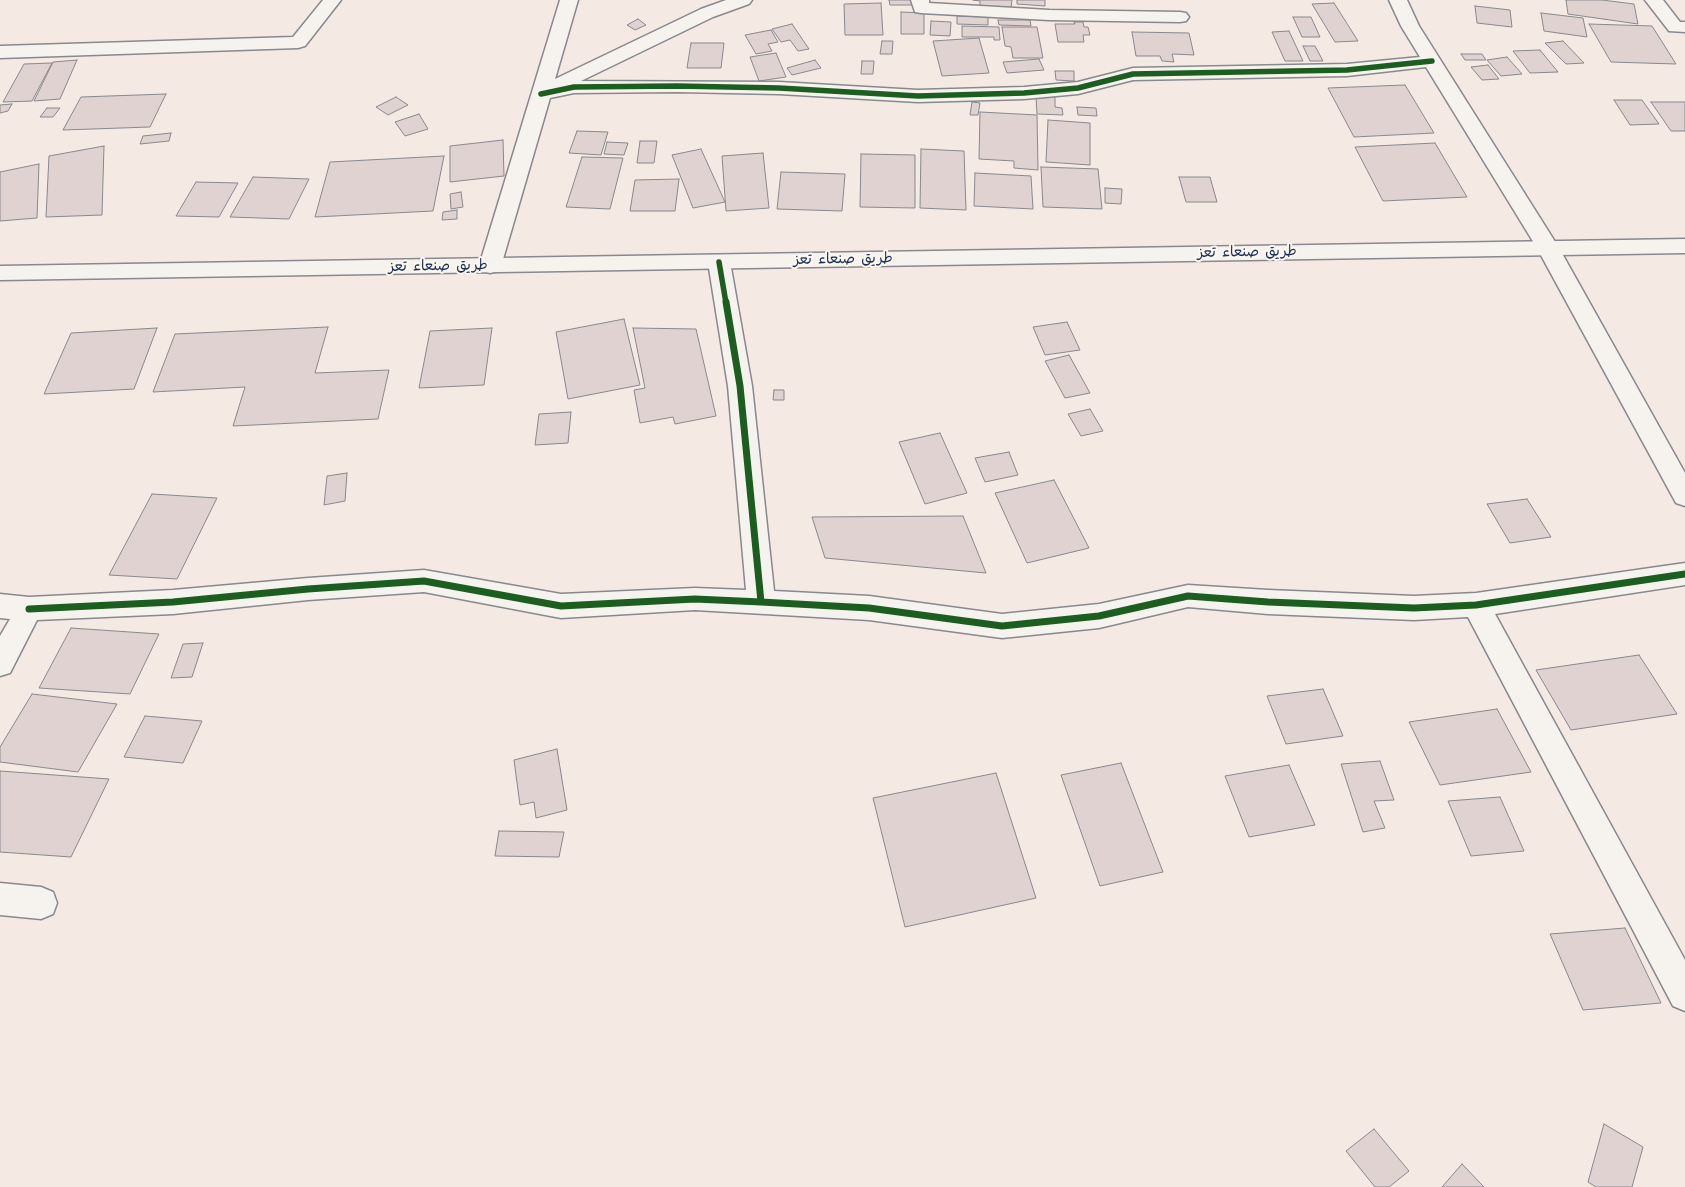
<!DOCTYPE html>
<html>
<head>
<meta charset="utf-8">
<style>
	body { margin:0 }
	canvas { display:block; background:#f5e9e3 }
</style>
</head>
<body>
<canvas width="1685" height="1187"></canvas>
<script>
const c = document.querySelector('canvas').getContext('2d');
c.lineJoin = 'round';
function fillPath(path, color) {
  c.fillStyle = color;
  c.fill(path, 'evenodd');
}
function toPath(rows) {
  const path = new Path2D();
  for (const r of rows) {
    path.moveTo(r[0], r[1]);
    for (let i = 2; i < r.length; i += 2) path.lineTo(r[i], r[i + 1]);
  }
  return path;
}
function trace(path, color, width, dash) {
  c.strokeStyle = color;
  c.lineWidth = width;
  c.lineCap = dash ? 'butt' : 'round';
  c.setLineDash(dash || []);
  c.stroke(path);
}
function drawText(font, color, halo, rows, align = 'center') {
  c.font = font + ' "Architects Daughter","Playpen Sans Arabic",sans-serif';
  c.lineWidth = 4;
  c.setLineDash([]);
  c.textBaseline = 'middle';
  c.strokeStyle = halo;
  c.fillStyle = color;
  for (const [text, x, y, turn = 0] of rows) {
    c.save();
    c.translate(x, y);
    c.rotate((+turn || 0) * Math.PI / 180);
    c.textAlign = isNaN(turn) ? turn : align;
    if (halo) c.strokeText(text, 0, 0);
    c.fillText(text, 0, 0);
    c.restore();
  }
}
const building = toPath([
	[889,0,912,0,912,5,890,5,889,0],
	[973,0,1012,0,1011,8,980,6,980,1,973,0],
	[1017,0,1045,0,1045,6,1017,4,1017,0],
	[1566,0,1602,0,1634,4,1638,24,1568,14,1566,0],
	[881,3,883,35,845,35,844,4,881,3],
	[1334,3,1358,41,1335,42,1312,4,1334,3],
	[1475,6,1510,10,1512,27,1477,23,1475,6],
	[901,12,924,13,924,34,901,34,901,12],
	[1541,13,1583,18,1587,37,1544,31,1541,13],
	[957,16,988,17,988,25,957,24,957,16],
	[1293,17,1311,17,1320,37,1302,37,1293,17],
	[638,19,646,25,635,30,627,25,638,19],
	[998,20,1030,20,1031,26,999,25,998,20],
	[931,21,951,22,950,36,930,35,931,21],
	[1074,22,1083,22,1084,27,1088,27,1090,35,1083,35,1084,42,1058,42,1055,24,1075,24,1074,22],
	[792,24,809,49,798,51,790,40,781,42,772,29,792,24],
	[1589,24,1652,26,1676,64,1611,62,1589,24],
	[962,26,999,27,1000,40,994,40,994,37,962,37,962,26],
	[1002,27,1037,27,1043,58,1013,58,1011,47,1005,46,1002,27],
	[771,30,778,42,768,44,772,51,756,54,745,35,771,30],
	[1289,31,1303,61,1285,61,1272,32,1289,31],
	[1132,32,1189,33,1194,55,1172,54,1174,62,1162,61,1160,56,1136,56,1132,32],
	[979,38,989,73,942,76,933,41,979,38],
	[882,41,893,41,892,54,880,54,882,41],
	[1563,41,1584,63,1566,64,1545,43,1563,41],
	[691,43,724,43,721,68,687,68,691,43],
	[1303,46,1315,46,1323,61,1310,61,1303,46],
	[1540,50,1558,72,1530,73,1513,51,1540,50],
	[776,53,786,77,759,81,750,57,776,53],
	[1461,54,1482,54,1486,60,1465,60,1461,54],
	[1507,57,1522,74,1501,76,1487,60,1507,57],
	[1039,59,1044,70,1007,73,1003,62,1039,59],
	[77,60,60,99,34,101,53,62,77,60],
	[815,60,821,68,792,75,787,68,815,60],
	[862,61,874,61,873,74,861,74,862,61],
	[52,63,32,101,3,102,24,64,52,63],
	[1488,65,1499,79,1482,80,1471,67,1488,65],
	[1055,71,1074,71,1074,81,1056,80,1055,71],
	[1405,85,1434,133,1354,137,1328,88,1405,85],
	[166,94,150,127,63,130,81,97,166,94],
	[1036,96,1055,97,1055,107,1062,108,1063,115,1037,114,1036,96],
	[396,97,408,105,388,115,376,107,396,97],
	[1614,100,1642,100,1659,124,1630,125,1614,100],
	[972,102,980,103,978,115,970,115,972,102],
	[1651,102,1685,102,1685,131,1671,131,1651,102],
	[12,104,8,111,0,113,0,105,12,104],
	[1077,107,1096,108,1097,116,1078,115,1077,107],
	[47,108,60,108,53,117,40,117,47,108],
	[980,112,1037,115,1038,170,1014,168,1014,161,979,159,980,112],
	[419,114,428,129,405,136,395,122,419,114],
	[1048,120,1090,123,1090,165,1046,162,1048,120],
	[577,131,608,132,601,155,569,153,577,131],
	[171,133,169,141,140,144,143,136,171,133],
	[503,140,504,176,450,182,450,146,503,140],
	[640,141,657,141,654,163,637,163,640,141],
	[607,142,628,143,624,155,604,154,607,142],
	[1435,143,1467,197,1383,201,1355,147,1435,143],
	[104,146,102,215,46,217,49,156,104,146],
	[701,149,725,202,693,208,672,155,701,149],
	[921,149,964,151,966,210,920,208,921,149],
	[763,153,769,208,726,211,722,156,763,153],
	[861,154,915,155,915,208,860,207,861,154],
	[444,156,433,211,315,217,330,162,444,156],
	[582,157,623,158,610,209,566,207,582,157],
	[39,164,37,218,0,221,0,172,39,164],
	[1041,167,1098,169,1102,209,1043,207,1041,167],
	[781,172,845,174,842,211,777,209,781,172],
	[975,173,1031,176,1033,209,974,206,975,173],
	[253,177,309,179,289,219,230,217,253,177],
	[1179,177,1210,177,1217,202,1186,202,1179,177],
	[679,179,675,211,630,211,635,180,679,179],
	[196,182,238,183,219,217,176,216,196,182],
	[1105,188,1122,189,1121,204,1105,203,1105,188],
	[461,192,463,207,451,209,450,194,461,192],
	[457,210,457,219,442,220,443,212,457,210],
	[624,319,640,385,568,399,556,332,624,319],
	[1067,322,1080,350,1045,355,1033,327,1067,322],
	[328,327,315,373,389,370,378,419,233,426,245,387,153,392,175,334,328,327],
	[157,328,134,389,44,394,71,333,157,328],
	[492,328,484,385,419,388,430,331,492,328],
	[633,328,696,329,716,416,675,424,673,417,640,423,634,390,645,388,633,328],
	[1069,355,1090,393,1065,398,1045,361,1069,355],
	[774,390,784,390,784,400,773,400,774,390],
	[1090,409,1103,431,1081,436,1068,414,1090,409],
	[571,412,568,443,535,445,539,414,571,412],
	[940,433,967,493,925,504,899,442,940,433],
	[1009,452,1018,475,985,482,975,458,1009,452],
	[347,473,345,501,324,505,327,476,347,473],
	[1054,480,1089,548,1027,563,995,493,1054,480],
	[152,494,217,498,177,579,109,575,152,494],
	[1527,499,1551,537,1510,543,1487,504,1527,499],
	[963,516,986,573,825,558,812,517,963,516],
	[71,628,159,634,130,694,39,688,71,628],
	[203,643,192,677,171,678,183,644,203,643],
	[1639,655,1677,714,1571,730,1536,670,1639,655],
	[1323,689,1343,736,1286,744,1267,696,1323,689],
	[32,694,117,704,78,772,0,762,0,747,32,694],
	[1497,709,1531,772,1440,785,1409,722,1497,709],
	[145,716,202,721,183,763,124,757,145,716],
	[557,749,567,810,536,818,534,802,520,805,514,760,557,749],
	[1380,761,1394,800,1374,801,1385,828,1363,832,1341,764,1380,761],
	[1121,763,1163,872,1100,886,1061,775,1121,763],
	[1289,765,1315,825,1249,837,1225,776,1289,765],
	[0,771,109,779,71,857,0,852,0,771],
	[996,773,1036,898,905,927,873,798,996,773],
	[1500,797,1524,851,1471,856,1448,801,1500,797],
	[499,831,564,832,559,857,495,856,499,831],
	[1625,928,1661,1003,1583,1010,1550,934,1625,928],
	[1604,1124,1643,1147,1632,1187,1596,1187,1588,1182,1604,1124],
	[1374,1129,1409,1171,1389,1187,1375,1187,1346,1151,1374,1129],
	[1462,1164,1484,1187,1442,1187,1462,1164]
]);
fillPath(building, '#e0d2d0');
trace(building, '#89888e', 1);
const minor = toPath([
	[323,0,341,0,305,46,298,48,0,58,0,46,293,37,323,0],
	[560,0,578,0,555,79,701,9,726,0,752,0,749,4,713,17,581,81,779,82,918,90,1024,87,1078,82,1133,68,1347,64,1420,57,1401,26,1389,0,1407,0,1419,26,1559,248,1685,473,1685,506,1676,503,1537,248,1426,67,1347,76,1133,80,1078,94,1024,99,918,102,779,94,677,92,574,93,550,98,501,266,498,271,490,273,482,271,479,266,560,0],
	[911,0,929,0,929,3,1049,10,1180,12,1186,13,1189,17,1186,21,1180,22,1049,20,921,13,915,12,911,0],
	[1645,0,1663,0,1680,22,1685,22,1685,32,1669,31,1645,0],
	[719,255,727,257,730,262,752,386,774,591,869,596,1002,614,1099,604,1188,585,1268,590,1414,596,1476,593,1685,563,1685,585,1495,614,1685,960,1685,1011,1673,1006,1468,617,1414,620,1268,614,1188,607,1099,628,1002,638,869,620,695,610,561,618,424,592,308,600,173,614,37,620,10,673,0,676,0,636,10,619,0,618,0,594,29,597,173,590,308,578,424,570,561,594,695,588,746,590,728,386,708,262,711,257,719,255],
	[0,883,41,887,53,892,57,903,53,914,41,919,0,915,0,883]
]);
const trunk = toPath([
	[1685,239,1685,253,0,280,0,266,1685,239]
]);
trace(minor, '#89888e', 3);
trace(trunk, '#89888e', 3);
fillPath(minor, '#f6f3ef');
fillPath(trunk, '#f6f3ef');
trace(toPath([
	[541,94,574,87,677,86,779,88,918,96,1024,93,1078,88,1133,74,1347,70,1432,61],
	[719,262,726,303]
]), '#1b5e20', 5.5);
trace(toPath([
	[761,602,869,608,1002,626,1099,616,1188,596,1268,602,1414,608,1476,605,1685,574],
	[29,609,173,602,308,589,424,581,561,606,695,599,761,602,740,386,726,302]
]), '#1b5e20', 7);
drawText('15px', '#1b2f5e', '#fbf7ec', [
	["طريق صنعاء تعز",1247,253,-1],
	["طريق صنعاء تعز",843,260,-1],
	["طريق صنعاء تعز",438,267,-1]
]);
</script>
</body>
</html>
